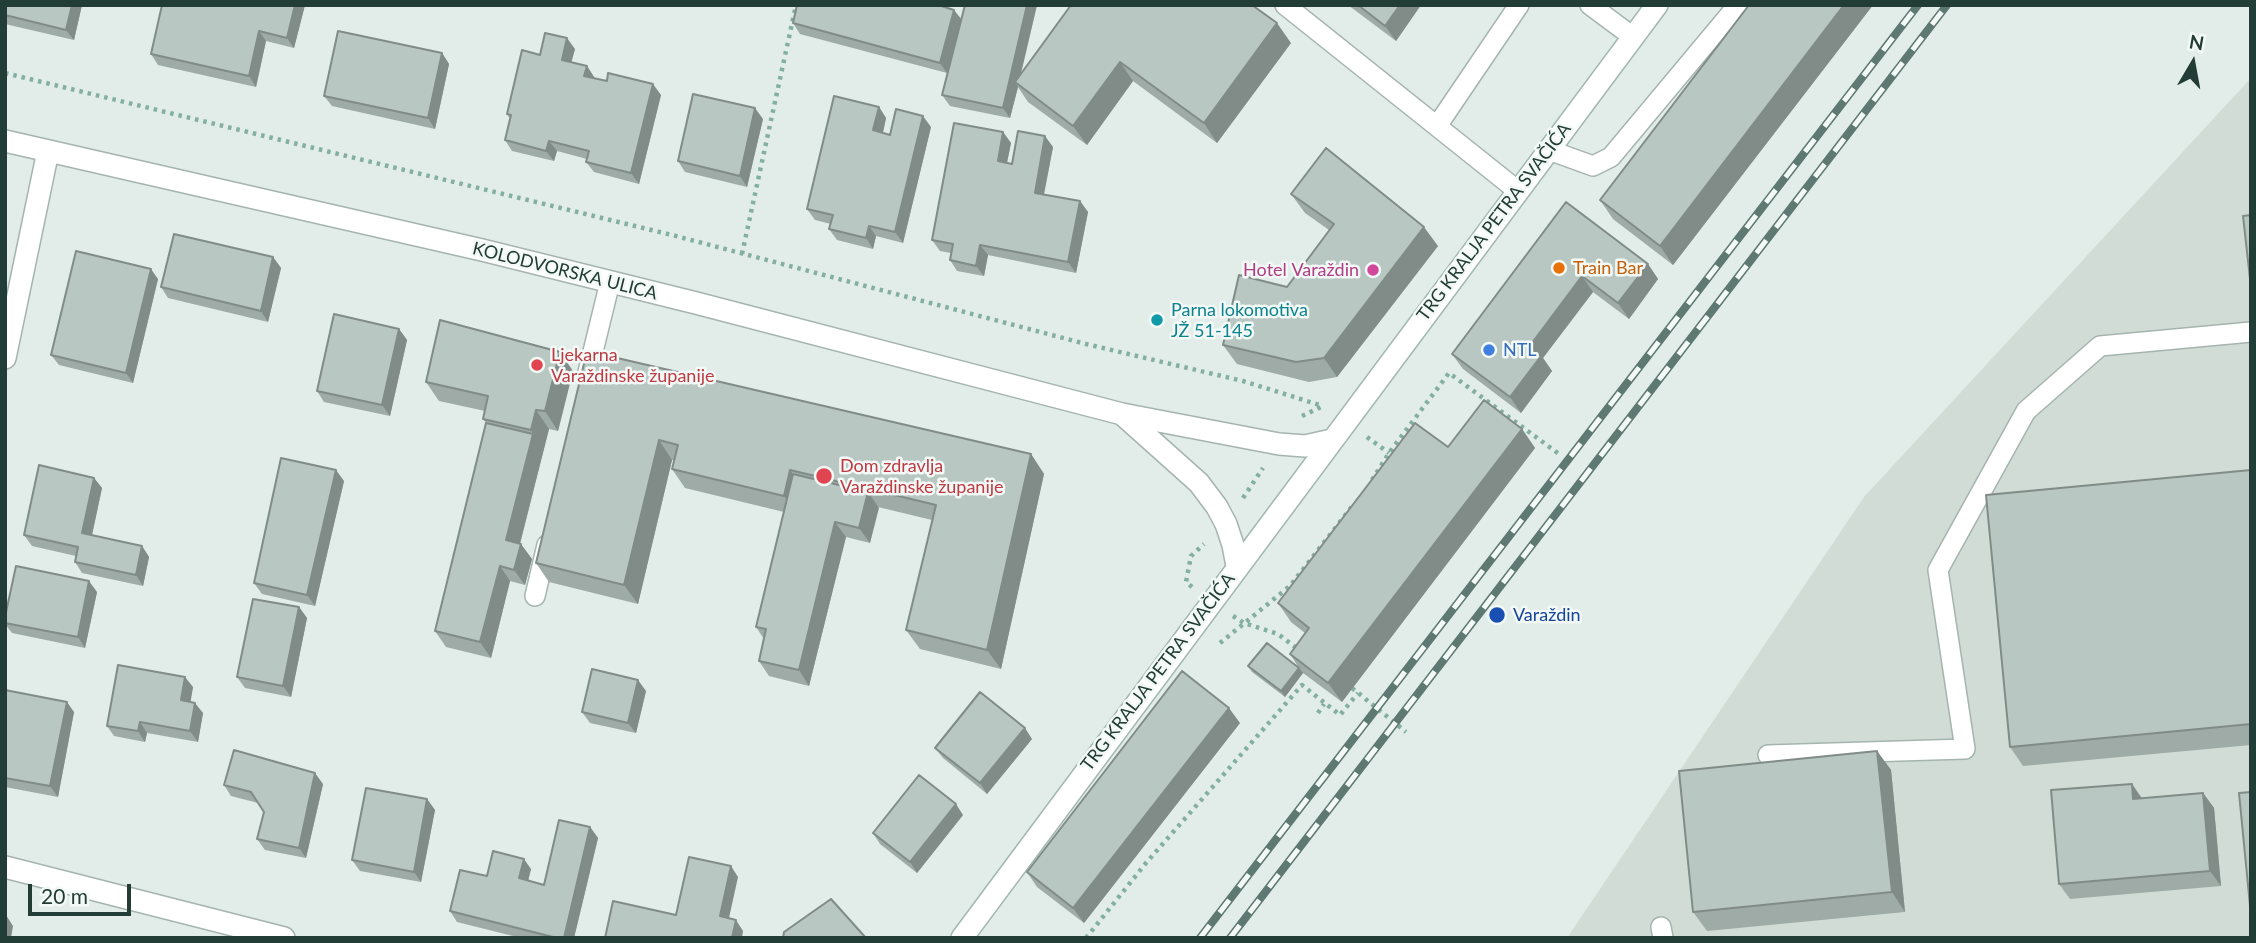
<!DOCTYPE html>
<html>
<head>
<meta charset="utf-8">
<style>
	body { margin:0 }
	#map { position:relative; width:2256px; height:943px; overflow:hidden; background:#e2ece8; font-family:Lato,sans-serif }
	canvas { display:block }
	.frame { position:absolute; inset:0; border:7px solid #223d36; pointer-events:none }
	.north { position:absolute; left:2158px; top:28px; width:70px; height:70px; -webkit-text-stroke:5px #f3f9f6; paint-order:stroke; rotate:10deg; font-size:19px; font-weight:700; line-height:28px; text-align:center; color:#223d36 }
	.north::after { content:''; display:block; margin:auto; width:24px; height:32px; background:#223d36; clip-path:polygon(50% 0,100% 100%,50% 72%,0 100%) }
	.scale { position:absolute; left:28px; top:884px; width:103px; height:32px; box-sizing:border-box; border:4px solid #223d36; border-top:0; padding-left:9px; font-size:21px; line-height:24px; white-space:nowrap; color:#223d36; -webkit-text-stroke:5px #f3f9f6; paint-order:stroke }
</style>
</head>
<body>
<div id="map">
<canvas width="2256" height="943"></canvas>
<div class="frame"></div>
<div class="north">N</div>
<div class="scale">20 m</div>
</div>
<script>
const c = document.querySelector('canvas').getContext('2d');
c.lineJoin = 'round';
function fillPath(path, color) {
  c.fillStyle = color;
  c.fill(path, 'evenodd');
}
function toPath(rows) {
  const path = new Path2D();
  for (const r of rows) {
    path.moveTo(r[0], r[1]);
    for (let i = 2; i < r.length; i += 2) path.lineTo(r[i], r[i + 1]);
  }
  return path;
}
function trace(path, color, width, dash) {
  c.strokeStyle = color;
  c.lineWidth = width;
  c.lineCap = dash ? 'butt' : 'round';
  c.setLineDash(dash || []);
  c.stroke(path);
}
function drawText(font, color, halo, rows, align = 'center') {
  c.font = font + ' Lato,sans-serif';
  c.lineWidth = 5;
  c.setLineDash([]);
  c.textBaseline = 'middle';
  c.strokeStyle = halo;
  c.fillStyle = color;
  for (const [text, x, y, turn = 0] of rows) {
    c.save();
    c.translate(x, y);
    c.rotate((+turn || 0) * Math.PI / 180);
    c.textAlign = isNaN(turn) ? turn : align;
    if (halo) c.strokeText(text, 0, 0);
    c.fillText(text, 0, 0);
    c.restore();
  }
}
fillPath(toPath([
	[2251,78,2251,938,1567,938,1864,497]
]), '#d1dcd7');
const lane = toPath([
	[1285,5,1518,191],
	[1590,5,1633,37],
	[1437,126,1519,5],
	[1549,150,1593,166,1611,157,1738,5],
	[587,376,610,282],
	[535,596,547,545],
	[1768,755,1965,749,1938,570,2026,411,2100,346,2251,332],
	[1661,927,1663,938]
]);
const street = toPath([
	[5,141,482,250,696,303,1122,414,1279,444,1305,446,1332,440],
	[5,358,48,151],
	[1123,415,1199,483,1217,507,1226,524,1233,545,1237,566],
	[5,867,284,938]
]);
const secondary = toPath([
	[962,938,1657,5]
]);
trace(lane, '#a5b4af', 22);
trace(street, '#a5b4af', 24);
trace(secondary, '#a1b8b0', 24);
trace(toPath([
	[5,73,672,235,1086,344,1243,381,1323,406],
	[742,254,796,5],
	[1302,416,1323,406],
	[1367,437,1389,453],
	[1372,480,1389,453,1449,373,1559,454],
	[1243,498,1263,468],
	[1192,587,1186,582,1191,556,1204,544],
	[1233,616,1244,623,1278,634,1299,650],
	[1220,643,1290,586,1354,504],
	[1352,688,1406,732],
	[1318,713,1324,704],
	[1086,938,1146,863,1302,685,1340,715,1358,693]
]), '#83afa2', 4.5, [3.5, 5]);
trace(lane, '#fff', 19);
trace(street, '#fff', 21);
trace(secondary, '#fff', 21);
const rail = toPath([
	[1200,938,1918,5],
	[1230,938,1947,5]
]);
trace(rail, '#5d7971', 8);
trace(rail, '#f3f9f6', 5, [16]);
fillPath(toPath([
	[5,5,82,5,74,40,5,24],
	[305,5,294,48,266,41,256,87,158,65,151,54],
	[965,5,1037,5,1021,74,1291,43,1217,143,1133,81,1087,145,1028,102,1018,87,1010,118,950,106,942,95,947,73,800,34,793,23,961,20],
	[1348,5,1421,5,1396,41],
	[1749,5,1873,5,1673,265,1613,219,1600,200],
	[575,49,571,62,587,66,594,77,594,78,661,95,639,184,594,172,586,162,587,159,557,151,554,161,512,151,505,140,510,119,507,114,540,55],
	[442,53,449,64,435,129,332,106,324,96],
	[879,107,886,118,883,133,890,135,931,127,903,243,876,236,873,249,837,240,829,229,831,224,815,220,807,209],
	[763,119,747,187,685,172,678,161],
	[1003,132,1011,143,1007,163,1012,164,1053,147,1044,195,1080,201,1088,212,1076,273,988,255,984,276,957,271,950,260,951,253,940,251,932,240],
	[1291,194,1438,246,1337,377,1309,382,1237,364,1223,345,1287,287,1329,230,1305,213],
	[1566,202,1648,264,1658,279,1629,319,1593,292,1543,358,1552,371,1521,413,1463,369,1452,354],
	[273,257,281,268,268,322,168,298,161,287],
	[158,279,133,383,59,365,51,355],
	[399,329,407,340,390,416,324,402,317,391],
	[587,351,1031,454,1044,474,1001,669,920,649,906,630,932,520,878,507,870,543,846,537,809,686,769,676,759,661,764,639,756,627,784,512,685,488,672,469,674,460,672,460,638,604,549,582,536,563],
	[573,371,558,431,549,429,520,544,532,559,525,585,510,581,491,658,446,647,435,631,486,423,483,419,485,411,439,401,426,382],
	[1522,429,1535,448,1342,702,1303,673,1285,697,1252,672,1248,666,1299,668,1290,654,1305,633,1291,622,1278,603,1448,447],
	[2251,470,2251,745,2023,766,2010,747],
	[94,478,102,488,92,535,142,546,149,557,143,586,82,573,75,562,76,556,32,546,24,535],
	[344,481,315,606,262,594,254,583],
	[97,592,85,648,12,633,5,624,5,617],
	[299,607,307,618,291,697,245,688,237,677],
	[193,687,190,702,203,713,198,742,147,733,145,742,114,736,107,726],
	[5,690,74,712,58,797,5,787],
	[646,691,636,733,590,723,582,712],
	[1240,723,1084,923,1037,887,1027,872],
	[1032,739,987,794,943,758,935,748],
	[1877,751,1891,770,1905,912,1707,931,1693,912],
	[323,784,306,858,265,850,257,839,264,812,258,803,231,796,224,785],
	[2132,784,2142,798,2203,793,2214,808,2221,886,2070,899,2059,884],
	[427,799,435,810,421,882,360,871,352,860],
	[963,815,917,873,880,844,873,833],
	[590,827,598,838,574,938,521,938,457,922,450,911,487,876,531,869,528,881,544,885]
]), '#9eaba6');
fillPath(toPath([
	[72,5,82,5,74,40,66,30],
	[295,5,305,5,294,48,287,38],
	[1027,5,1037,5,1018,85,1015,82,1018,87,1010,118,1003,108],
	[1400,5,1421,5,1396,41,1385,26],
	[1844,5,1873,5,1673,265,1660,246],
	[954,10,962,20,947,73,940,63],
	[1277,23,1291,43,1217,143,1204,123],
	[259,31,266,41,256,87,249,76],
	[567,38,575,49,569,71,562,60],
	[442,53,449,64,435,129,428,118],
	[1120,62,1133,81,1087,145,1073,126],
	[587,66,594,77,592,87,584,76],
	[653,84,661,95,639,184,631,173],
	[879,107,886,118,881,141,873,130],
	[755,108,763,119,747,187,740,176],
	[923,116,931,127,903,243,895,232],
	[1003,132,1011,143,1005,172,998,161],
	[1045,136,1053,147,1042,203,1035,193],
	[549,141,557,151,554,161,546,151],
	[1080,201,1088,212,1076,273,1068,262],
	[869,226,876,236,873,249,866,238],
	[1424,227,1438,246,1337,377,1324,358],
	[980,245,988,255,984,276,976,266],
	[273,257,281,268,268,322,261,311],
	[1648,264,1658,279,1629,319,1618,303],
	[151,269,158,279,133,383,126,373],
	[1582,276,1593,292,1543,358,1552,371,1521,413,1510,397,1529,347],
	[399,329,407,340,390,416,382,405],
	[560,352,573,371,558,431,545,411],
	[536,410,549,429,517,555,506,540,533,434,531,430],
	[1522,429,1535,448,1342,702,1328,683],
	[659,440,672,460,638,604,624,585],
	[1031,454,1044,474,1001,669,987,650],
	[336,470,344,481,315,606,307,595],
	[790,470,804,489,797,515,784,496],
	[94,478,102,488,90,544,82,533],
	[868,492,879,508,870,543,859,528],
	[835,522,846,537,809,686,799,670],
	[521,544,532,559,525,585,514,570],
	[142,546,149,557,143,586,136,575],
	[500,566,510,581,491,658,480,642],
	[89,581,97,592,85,648,78,637],
	[299,607,307,618,291,697,283,686],
	[1299,668,1303,673,1285,697,1281,691],
	[185,677,193,687,189,711,181,700],
	[638,680,646,691,636,733,628,723],
	[67,702,74,712,58,797,50,786],
	[195,703,203,713,198,742,190,731],
	[1229,708,1240,723,1084,923,1073,908],
	[140,722,147,733,145,742,138,731],
	[1025,728,1032,739,987,794,980,783],
	[1877,751,1891,770,1905,912,1892,892],
	[315,773,323,784,306,858,299,848],
	[2132,784,2142,799,2133,799],
	[2203,793,2214,808,2221,886,2210,871],
	[427,799,435,810,421,882,414,872],
	[956,804,963,815,917,873,910,862],
	[590,827,598,838,574,938,564,938],
	[524,859,531,869,526,889,519,878],
	[731,866,738,877,727,927,720,916],
	[6,915,13,926,11,938,5,938],
	[736,920,743,931,742,938,732,938]
]), '#818b87');
const building = toPath([
	[5,5,72,5,66,30,5,15,5,5],
	[162,5,295,5,287,38,259,31,249,76,151,54,162,5],
	[797,5,938,5,954,10,940,63,793,23,797,5],
	[965,5,1027,5,1003,108,942,95,965,5],
	[1071,5,1252,5,1277,23,1204,123,1120,62,1073,126,1015,82,1071,5],
	[1358,5,1400,5,1385,26,1358,5],
	[1749,5,1844,5,1660,246,1600,200,1749,5],
	[338,31,442,53,428,118,324,96,338,31],
	[545,33,567,38,562,60,587,66,584,76,607,81,608,73,653,84,631,173,586,162,589,151,549,141,546,151,505,140,511,115,507,114,522,50,540,55,545,33],
	[693,94,755,108,740,176,678,161,693,94],
	[834,96,879,107,873,130,890,135,896,109,923,116,895,232,869,226,866,238,829,229,833,215,807,209,834,96],
	[954,123,1003,132,998,161,1012,164,1018,131,1045,136,1035,193,1080,201,1068,262,980,245,976,266,950,260,953,244,932,240,954,123],
	[1326,148,1424,227,1324,358,1296,362,1223,345,1239,275,1287,287,1334,224,1291,194,1326,148],
	[1566,202,1648,264,1618,303,1582,276,1529,347,1541,356,1510,397,1452,354,1566,202],
	[2251,215,2251,288,2243,216,2251,215],
	[174,234,273,257,261,311,161,287,174,234],
	[76,251,151,269,126,373,51,355,76,251],
	[334,314,399,329,382,405,317,391,334,314],
	[440,320,560,352,545,411,536,410,531,430,483,419,488,396,426,382,440,320],
	[587,351,1031,454,987,650,906,630,936,505,790,470,784,496,672,469,678,445,659,440,624,585,536,563,587,351],
	[1484,400,1522,429,1328,683,1290,654,1309,628,1278,603,1415,423,1448,447,1484,400],
	[486,423,533,434,506,540,521,544,514,570,500,566,480,642,435,631,486,423],
	[281,458,336,470,307,595,254,583,281,458],
	[39,465,94,478,82,533,142,546,136,575,75,562,78,547,24,535,39,465],
	[2251,470,2251,724,2010,747,1986,495,2251,470],
	[793,474,868,492,859,528,835,522,799,670,759,661,766,629,756,627,793,474],
	[16,566,89,581,78,637,5,623,5,617,16,566],
	[253,599,299,607,283,686,237,677,253,599],
	[1267,643,1299,668,1281,691,1248,666,1267,643],
	[118,665,185,677,181,700,195,703,190,731,140,722,138,731,107,726,118,665],
	[592,669,638,680,628,723,582,712,592,669],
	[1182,671,1229,708,1073,908,1027,872,1182,671],
	[5,690,67,702,50,786,5,778,5,690],
	[980,692,1025,728,980,783,935,748,980,692],
	[234,750,315,773,299,848,257,839,264,812,251,792,224,785,234,750],
	[1877,751,1892,892,1693,912,1679,771,1877,751],
	[919,775,956,804,910,862,873,833,919,775],
	[2132,784,2133,799,2203,793,2210,871,2059,884,2051,790,2132,784],
	[366,788,427,799,414,872,352,860,366,788],
	[2251,792,2251,916,2239,793,2251,792],
	[559,820,590,827,564,938,557,938,450,911,460,870,487,876,493,851,524,859,519,878,544,885,559,820],
	[689,857,731,866,720,916,736,920,732,938,605,938,613,901,676,915,689,857],
	[831,899,866,938,783,938,784,932,831,899]
]);
fillPath(building, '#b8c7c1');
trace(building, '#818b87', 2);
for (const [x, y, r, color] of [
	[1559,268,7,"#e8710a"],
	[1373,270,7,"#d1479c"],
	[1157,320,7,"#0f9aa8"],
	[1489,350,7,"#3f7fe0"],
	[537,365,7,"#e0444e"],
	[824,476,9,"#e0444e"],
	[1497,615,9,"#1a4fb4"]
]) {
  const dot = new Path2D();
  dot.arc(x, y, r, 0, 2 * Math.PI);
  c.fillStyle = color;
  c.fill(dot);
  trace(dot, '#f3f9f6', 2.5);
}
drawText('18px', '#223d36', '#f3f9f6', [
	["TRG KRALJA PETRA SVAČIĆA",1494,222,-53],
	["KOLODVORSKA ULICA",565,271,14],
	["TRG KRALJA PETRA SVAČIĆA",1158,672,-53]
]);
drawText('18px', '#c56008', '#f3f9f6', [
	["Train Bar",1573,268]
], 'left');
drawText('18px', '#b23c85', '#f3f9f6', [
	["Hotel Varaždin",1359,270]
], 'right');
drawText('18px', '#0d838f', '#f3f9f6', [
	["Parna lokomotiva",1171,310],
	["JŽ 51-145",1171,331]
], 'left');
drawText('18px', '#366cbe', '#f3f9f6', [
	["NTL",1503,350]
], 'left');
drawText('18px', '#be3a42', '#f3f9f6', [
	["Ljekarna",551,355],
	["Varaždinske županije",551,376],
	["Dom zdravlja",840,466],
	["Varaždinske županije",840,487]
], 'left');
drawText('18px', '#164399', '#f3f9f6', [
	["Varaždin",1513,615]
], 'left');
</script>
</body>
</html>
